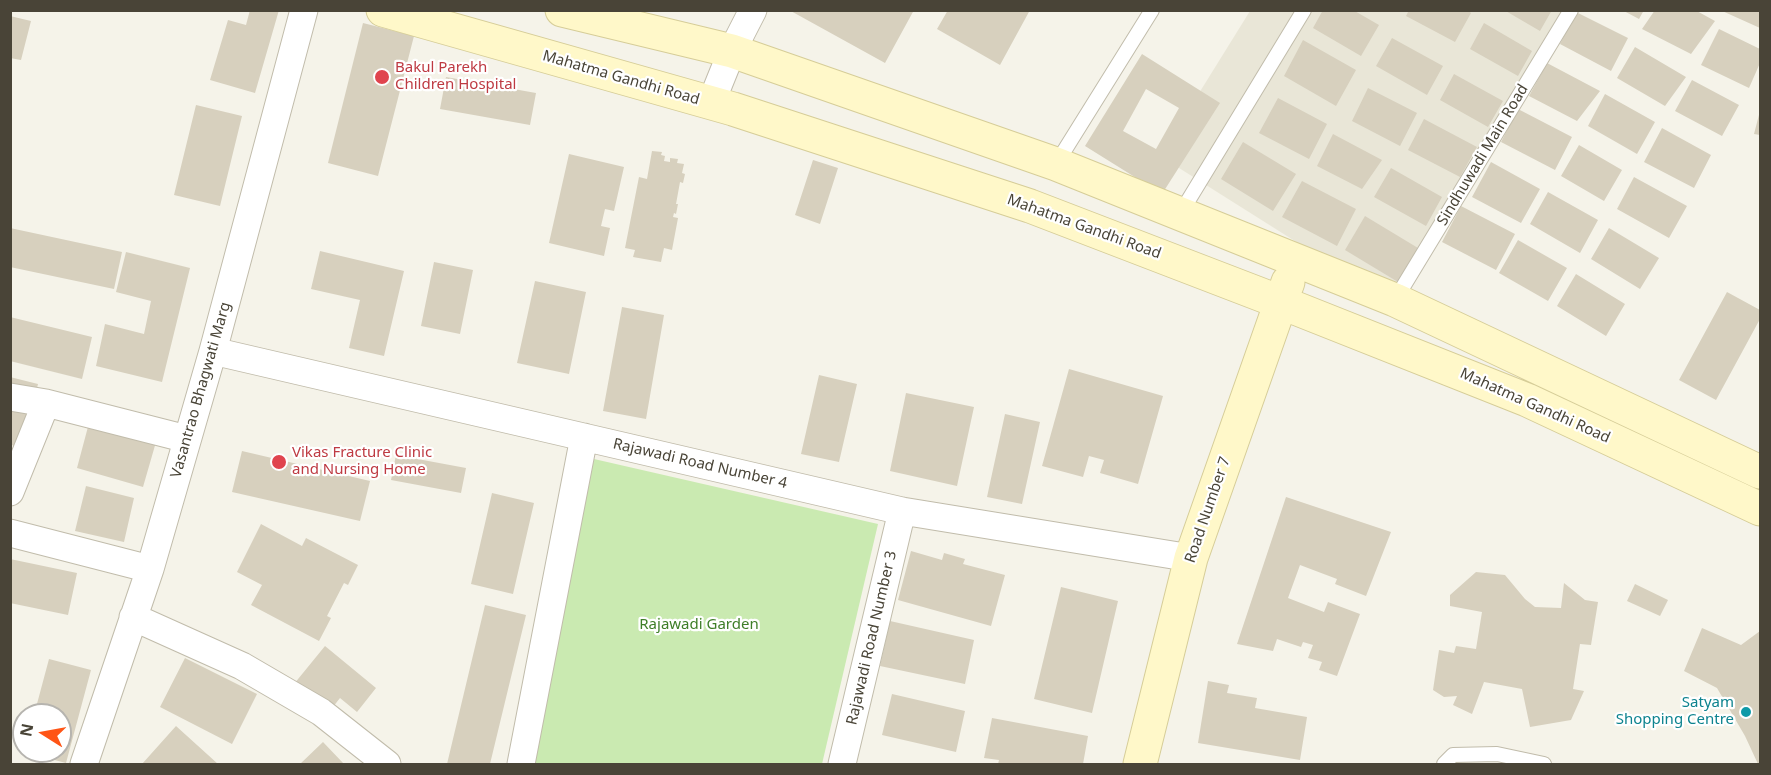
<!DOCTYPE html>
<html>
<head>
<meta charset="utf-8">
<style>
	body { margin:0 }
	#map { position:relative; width:1771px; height:775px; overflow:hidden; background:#f5f3e9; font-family:"Noto Sans",sans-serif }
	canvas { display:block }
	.frame { position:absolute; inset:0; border:12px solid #494437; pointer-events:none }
	.north { position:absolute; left:12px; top:703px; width:60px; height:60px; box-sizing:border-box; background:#fff; border:2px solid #b6b4af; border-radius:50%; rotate:281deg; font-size:16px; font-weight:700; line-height:24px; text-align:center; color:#494437 }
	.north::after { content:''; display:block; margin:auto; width:21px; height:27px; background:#ff5516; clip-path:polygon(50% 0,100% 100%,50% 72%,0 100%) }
</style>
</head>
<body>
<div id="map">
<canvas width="1771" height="775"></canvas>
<div class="frame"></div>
<div class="north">N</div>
</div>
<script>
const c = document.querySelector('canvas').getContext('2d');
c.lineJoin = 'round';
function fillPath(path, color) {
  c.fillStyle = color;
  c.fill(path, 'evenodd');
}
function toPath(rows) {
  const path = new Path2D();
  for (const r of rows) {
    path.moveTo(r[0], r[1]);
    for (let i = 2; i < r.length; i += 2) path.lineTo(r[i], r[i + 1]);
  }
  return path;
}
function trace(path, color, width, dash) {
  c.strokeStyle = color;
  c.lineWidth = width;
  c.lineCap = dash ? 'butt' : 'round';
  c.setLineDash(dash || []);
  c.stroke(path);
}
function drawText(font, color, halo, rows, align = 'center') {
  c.font = font + ' "Noto Sans",sans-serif';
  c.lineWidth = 4.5;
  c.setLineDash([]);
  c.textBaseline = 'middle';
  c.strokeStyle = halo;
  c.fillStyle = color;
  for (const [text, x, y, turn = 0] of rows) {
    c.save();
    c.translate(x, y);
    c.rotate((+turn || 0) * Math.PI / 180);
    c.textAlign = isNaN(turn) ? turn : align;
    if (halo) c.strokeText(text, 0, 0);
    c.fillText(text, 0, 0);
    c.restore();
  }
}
fillPath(toPath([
	[1250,11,1563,11,1390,301,1160,156]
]), '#e9e6d7');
fillPath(toPath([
	[594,459,878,524,822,764,525,764]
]), '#caeab1');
fillPath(toPath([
	[250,10,279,10,255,93,210,80,228,20,246,25],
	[789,10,914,10,885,63],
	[948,10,1030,10,1000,65,937,29],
	[1323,10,1353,10,1379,25,1361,56,1313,28],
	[1409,10,1467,10,1471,13,1455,42,1406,16],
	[1504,10,1552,10,1540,31],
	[1622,10,1644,10,1639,19],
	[1655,10,1695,10,1715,21,1691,54,1642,29],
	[1720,10,1760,10,1760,28],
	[1576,12,1628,38,1611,71,1560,44],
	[10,16,31,21,21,60,10,58],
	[363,23,414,36,378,176,328,163],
	[1484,23,1532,51,1518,76,1470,49],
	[1719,29,1760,49,1760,63,1749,88,1701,65],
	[1392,38,1443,66,1427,95,1376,66],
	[1303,40,1356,70,1336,106,1284,76],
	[1635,47,1686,77,1665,106,1617,78],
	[1142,54,1220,103,1162,194,1085,146],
	[1146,89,1179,108,1156,149,1123,131],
	[1547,63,1600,91,1577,121,1529,96],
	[1454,74,1503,101,1488,127,1440,100],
	[446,77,536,93,530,125,440,109],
	[1692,80,1739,105,1722,136,1675,111],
	[1368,88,1417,113,1400,146,1352,121],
	[1605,94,1655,122,1637,154,1588,126],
	[1278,98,1327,124,1309,159,1259,133],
	[196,105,242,116,220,206,174,195],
	[1518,109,1572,137,1555,170,1501,142],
	[1760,111,1760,135,1754,134],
	[1424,119,1477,147,1460,177,1408,150],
	[1662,128,1711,155,1694,188,1644,162],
	[1333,134,1382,160,1362,189,1317,166],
	[1243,142,1296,174,1273,211,1221,179],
	[1579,145,1622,170,1604,201,1561,176],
	[652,151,662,152,661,155,665,156,664,161,670,162,670,158,678,159,677,163,684,164,682,173,685,174,683,183,680,182,676,204,678,204,676,214,674,213,673,217,678,218,672,250,664,248,661,262,633,257,635,250,625,248,639,177,647,179],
	[569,154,624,167,614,211,605,209,601,226,610,228,604,256,549,243],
	[813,160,838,168,820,224,795,215],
	[1491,162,1540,189,1521,223,1472,197],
	[1391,168,1442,197,1426,226,1374,197],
	[1634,177,1687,206,1669,238,1617,209],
	[1302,181,1356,209,1337,246,1282,217],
	[1548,192,1598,220,1580,253,1530,224],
	[1461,206,1515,234,1496,270,1442,242],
	[1365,216,1418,248,1398,282,1345,250],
	[10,228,122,252,114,289,10,267],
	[1609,228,1659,258,1640,289,1591,259],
	[1518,240,1567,268,1548,301,1499,273],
	[320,251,404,271,384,356,349,348,360,300,311,289],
	[126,252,190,268,162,382,96,366,105,324,144,334,151,301,116,292],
	[434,262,473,270,460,334,421,326],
	[1576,274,1625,304,1606,336,1557,306],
	[535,281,586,292,569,374,517,363],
	[1727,292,1760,310,1760,319,1716,400,1679,380],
	[622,307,664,315,646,419,603,411],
	[10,317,92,337,82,379,10,361],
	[1069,369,1163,396,1138,484,1100,473,1104,460,1089,456,1083,477,1042,466],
	[819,375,857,384,839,462,801,454],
	[10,377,38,384,23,447,10,445],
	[906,393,974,407,957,486,890,471],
	[1005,414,1040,422,1022,504,987,497],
	[89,423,156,442,143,487,77,468],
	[242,451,370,481,360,521,232,492],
	[396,455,466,468,461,493,391,480],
	[86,486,134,498,124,542,75,531],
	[492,493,534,503,513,594,471,584],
	[1286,497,1391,532,1366,596,1335,584,1337,579,1300,565,1288,598,1324,612,1328,602,1360,614,1337,676,1319,670,1322,662,1308,658,1313,645,1303,642,1301,647,1277,639,1273,651,1237,644],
	[261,524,302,546,306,538,358,565,348,585,344,583,327,616,331,618,319,641,251,605,262,585,237,572],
	[911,551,942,560,944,553,965,559,963,564,1005,575,991,626,898,600],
	[10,559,77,573,68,615,10,603],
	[1476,572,1505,575,1525,599,1535,607,1561,608,1564,583,1585,600,1598,602,1591,645,1580,644,1573,689,1584,691,1571,720,1530,727,1522,689,1484,682,1472,714,1453,705,1457,696,1444,697,1433,690,1439,650,1454,653,1456,646,1476,649,1482,612,1450,606,1450,595],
	[1635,584,1668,600,1660,616,1627,601],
	[1061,587,1118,601,1092,713,1034,699],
	[485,605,526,615,490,764,447,764],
	[890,621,974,640,965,684,880,666],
	[1702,628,1741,645,1760,631,1760,764,1758,764,1745,736,1717,688,1684,671],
	[325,646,376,688,357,712,340,698,329,712,294,684],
	[185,658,257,694,232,744,160,707],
	[49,659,91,670,66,763,24,752,60,751,60,715,34,715],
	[1208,681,1229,685,1227,693,1257,698,1255,708,1307,717,1300,760,1198,743],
	[892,694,965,711,956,752,882,735],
	[992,718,1088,736,1083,764,998,764,999,760,984,758],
	[176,726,218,764,142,764],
	[323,742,344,764,300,764]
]), '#d7d0be');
const lane = toPath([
	[1056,164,1152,10],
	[1180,214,1304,10],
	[1395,300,1571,10],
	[1444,764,1453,755,1497,754,1544,764]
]);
const street = toPath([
	[711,103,732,51,753,10],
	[213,351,902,511,1191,558],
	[10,397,46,403,187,439],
	[10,492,46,403],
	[10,533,150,569],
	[133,617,242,666,321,712,387,764],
	[84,764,150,569,213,351,304,10],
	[521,764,584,437],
	[842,764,902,511]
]);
const secondary = toPath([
	[383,10,733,109,1030,206,1280,302,1527,400,1760,509],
	[562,10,732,51,1056,164,1395,300,1760,472],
	[1140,764,1191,558,1288,282]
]);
trace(lane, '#c1bcab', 16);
trace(street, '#c1bcab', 29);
trace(secondary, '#d6cd98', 35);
trace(lane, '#fff', 14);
trace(street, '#fff', 27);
trace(secondary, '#fff8c9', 33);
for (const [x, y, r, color] of [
	[382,77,8,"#e0444e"],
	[279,462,8,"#e0444e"],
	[1746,712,6,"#0f9aa8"]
]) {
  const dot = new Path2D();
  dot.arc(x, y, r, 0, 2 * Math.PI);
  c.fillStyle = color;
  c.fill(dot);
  trace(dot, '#fff', 2);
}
drawText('15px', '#be3a42', '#fff', [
	["Bakul Parekh",395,68],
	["Children Hospital",395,85],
	["Vikas Fracture Clinic",292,453],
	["and Nursing Home",292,470]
], 'left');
drawText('15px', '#494437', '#fff', [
	["Mahatma Gandhi Road",621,78,16],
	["Sindhuwadi Main Road",1483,155,-59],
	["Mahatma Gandhi Road",1084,227,20],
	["Vasantrao Bhagwati Marg",201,390,-74],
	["Mahatma Gandhi Road",1535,406,24],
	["Rajawadi Road Number 4",700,464,13],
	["Road Number 7",1208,510,-71],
	["Rajawadi Road Number 3",872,638,-77]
]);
drawText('15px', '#3e7e28', '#fff', [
	["Rajawadi Garden",699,625]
]);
drawText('15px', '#0d838f', '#fff', [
	["Satyam",1734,703],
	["Shopping Centre",1734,720]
], 'right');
</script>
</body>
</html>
